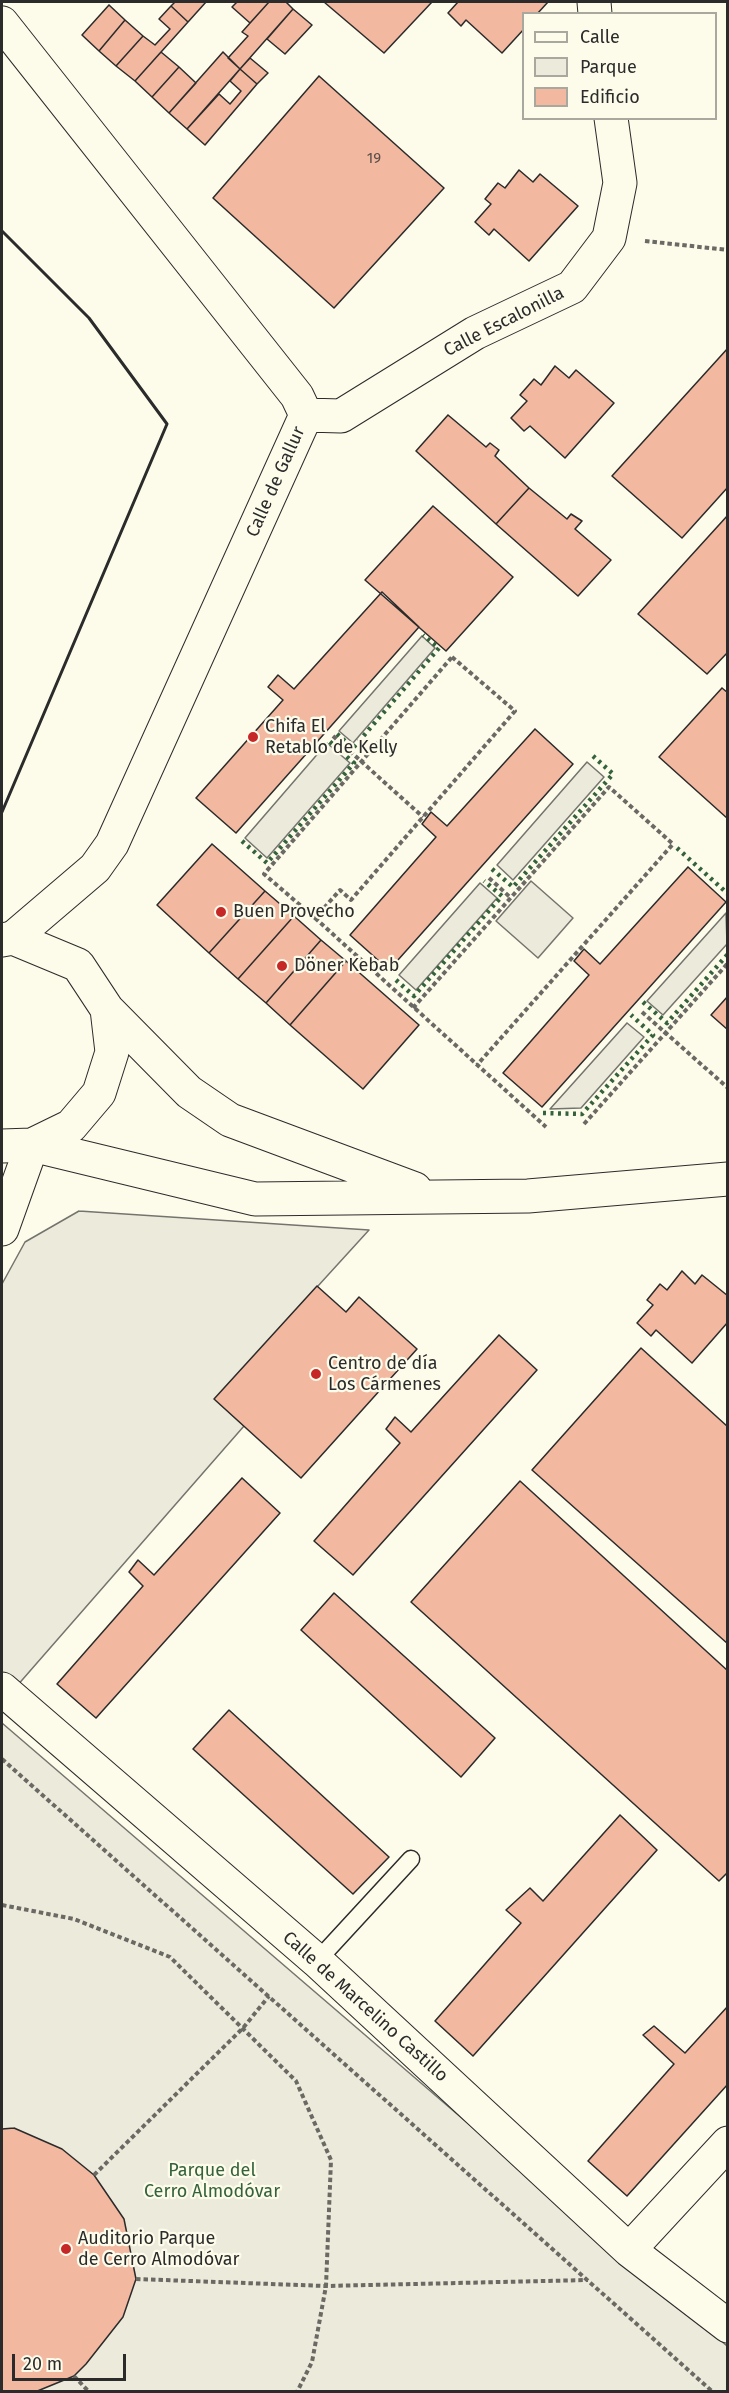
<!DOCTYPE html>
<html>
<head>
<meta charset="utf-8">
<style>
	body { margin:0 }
	#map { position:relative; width:729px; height:2393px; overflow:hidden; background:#fdfbea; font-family:"Fira Sans",sans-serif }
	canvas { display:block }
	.frame { position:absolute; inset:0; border:3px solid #2b2b2b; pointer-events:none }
	.legend { position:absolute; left:522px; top:12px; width:195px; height:108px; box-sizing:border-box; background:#fdfbea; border:2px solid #a9a89e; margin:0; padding:8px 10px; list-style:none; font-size:18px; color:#2b2b2b }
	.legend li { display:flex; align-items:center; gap:12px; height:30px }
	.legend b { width:30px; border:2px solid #a9a89e }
	.scale { position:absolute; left:12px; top:2354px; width:114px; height:27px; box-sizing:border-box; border:3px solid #2b2b2b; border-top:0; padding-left:8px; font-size:18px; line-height:21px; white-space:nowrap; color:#2b2b2b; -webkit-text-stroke:4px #fdfbea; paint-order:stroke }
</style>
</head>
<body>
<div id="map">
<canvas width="729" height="2393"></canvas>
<div class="frame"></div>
<ul class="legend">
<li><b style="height:8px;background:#fdfbea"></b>Calle</li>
<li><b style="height:16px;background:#ecebdb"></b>Parque</li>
<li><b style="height:16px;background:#f2b8a0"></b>Edificio</li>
</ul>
<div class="scale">20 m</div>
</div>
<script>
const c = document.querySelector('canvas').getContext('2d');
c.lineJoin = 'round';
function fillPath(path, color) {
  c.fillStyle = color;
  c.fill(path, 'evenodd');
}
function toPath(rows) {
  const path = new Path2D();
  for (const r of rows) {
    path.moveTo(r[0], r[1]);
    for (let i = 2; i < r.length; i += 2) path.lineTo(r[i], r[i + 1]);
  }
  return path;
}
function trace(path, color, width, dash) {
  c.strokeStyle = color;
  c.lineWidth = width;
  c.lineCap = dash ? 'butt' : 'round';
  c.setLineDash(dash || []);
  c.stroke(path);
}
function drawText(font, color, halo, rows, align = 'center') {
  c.font = font + ' "Fira Sans",sans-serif';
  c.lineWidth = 4.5;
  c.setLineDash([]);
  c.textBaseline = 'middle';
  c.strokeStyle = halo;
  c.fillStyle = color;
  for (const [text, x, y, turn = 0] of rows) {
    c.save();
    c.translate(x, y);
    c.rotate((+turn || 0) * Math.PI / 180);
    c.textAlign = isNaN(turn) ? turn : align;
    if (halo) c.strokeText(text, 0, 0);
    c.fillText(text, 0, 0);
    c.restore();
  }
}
const green = toPath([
	[422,636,435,648,353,743,339,731,422,636],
	[327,743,350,763,267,858,245,838,327,743],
	[587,762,604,777,513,880,497,865,587,762],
	[531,881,573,918,538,958,496,921,531,881],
	[480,883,497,898,416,990,399,975,480,883],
	[726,913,727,944,663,1015,647,1001,726,913],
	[627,1023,644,1037,581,1108,550,1109,627,1023],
	[79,1211,369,1230,215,1399,244,1426,9,1695,2,1689,2,1284,25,1242,79,1211],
	[2,1723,727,2346,727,2391,2,2391,2,1723]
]);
fillPath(green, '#ecebdb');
trace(green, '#74746e', 1.5);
const building = toPath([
	[175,2,206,2,188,22,171,6,175,2],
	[237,2,269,2,250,23,232,7,237,2],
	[269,2,286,2,293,9,240,69,228,58,248,36,242,32,269,2],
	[324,2,432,2,384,53,324,2],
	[458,2,548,2,537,14,524,14,524,29,502,53,466,20,461,26,448,13,458,2],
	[109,5,125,20,99,51,82,35,109,5],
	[171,6,188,22,135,81,116,66,143,36,155,45,170,29,159,19,171,6],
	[293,9,312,25,285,54,267,39,293,9],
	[125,20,143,36,116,66,99,51,125,20],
	[161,52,179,67,152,97,135,81,161,52],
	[223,52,240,69,187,129,169,113,223,52],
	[250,58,268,73,257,84,240,69,250,58],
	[179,67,196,83,169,113,152,97,179,67],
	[240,69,257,84,205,145,187,129,219,94,230,104,241,91,230,81,240,69],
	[319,76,444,188,334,308,213,198,319,76],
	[519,170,533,182,540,174,578,206,529,261,494,229,489,235,475,222,491,204,485,199,498,183,505,188,519,170],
	[728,348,728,487,682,538,612,476,728,348],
	[555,366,569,378,576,370,614,403,565,458,530,426,524,431,511,418,527,401,520,395,534,379,541,385,555,366],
	[448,415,486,447,490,443,499,450,495,456,529,488,496,524,416,451,448,415],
	[529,488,567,519,571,514,582,521,575,529,611,560,578,596,496,524,529,488],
	[433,506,513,577,446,651,365,580,433,506],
	[728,515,728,652,707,674,638,614,728,515],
	[382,592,419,627,236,833,196,798,283,700,268,687,278,675,294,689,382,592],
	[722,688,728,693,728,819,659,757,722,688],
	[535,729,573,764,389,970,350,935,436,837,422,824,431,812,447,826,535,729],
	[212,844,265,891,209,953,157,905,212,844],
	[688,867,726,902,542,1107,503,1073,589,975,574,961,584,949,600,964,688,867],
	[265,891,294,916,238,979,209,953,265,891],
	[294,916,321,940,266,1003,238,979,294,916],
	[321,940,346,961,290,1025,266,1003,321,940],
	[346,961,419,1025,363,1089,290,1025,346,961],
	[728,996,728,1030,711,1015,728,996],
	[682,1271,695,1284,702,1275,728,1296,728,1322,692,1363,656,1330,651,1336,637,1323,653,1305,647,1300,660,1284,667,1290,682,1271],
	[317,1286,346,1312,359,1297,417,1349,301,1478,214,1399,317,1286],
	[499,1335,537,1370,353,1575,314,1541,400,1443,386,1429,395,1417,411,1432,499,1335],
	[641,1348,728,1427,728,1644,532,1470,641,1348],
	[242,1478,280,1513,96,1718,57,1684,143,1586,129,1572,138,1560,154,1575,242,1478],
	[520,1481,728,1671,728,1872,719,1881,411,1602,520,1481],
	[334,1593,495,1738,461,1777,301,1630,334,1593],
	[229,1710,389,1857,353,1894,193,1749,229,1710],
	[620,1815,657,1850,473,2056,435,2021,521,1923,506,1910,530,1888,543,1901,620,1815],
	[728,2006,728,2084,627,2196,588,2161,674,2064,643,2035,654,2026,685,2053,728,2006],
	[14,2128,62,2149,94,2175,124,2219,136,2279,123,2317,86,2364,74,2376,35,2392,2,2392,2,2129,14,2128]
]);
fillPath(building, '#f2b8a0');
trace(building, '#2b2b2b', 1.5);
const service = toPath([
	[317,1961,411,1859]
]);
const minor = toPath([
	[594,2,595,14],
	[2,23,297,396,306,415,112,844,95,868,13,938],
	[306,415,341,416,475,333,572,287,609,238,620,183,611,118],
	[2,1229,32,1145],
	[2,1689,317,1961,629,2250,728,2326],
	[629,2250,728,2143]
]);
const secondary = toPath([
	[2,940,13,938,78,965,107,1009,112,1052,99,1093,71,1126,32,1145,2,1146],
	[107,1009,189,1092,230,1120,415,1189],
	[32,1145,255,1199,528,1196,728,1179]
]);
trace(service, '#2b2b2b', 19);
trace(minor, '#2b2b2b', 35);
trace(secondary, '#2b2b2b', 35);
trace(toPath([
	[645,241,728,250],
	[452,657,515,711,351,900,340,890,315,918,264,874,452,657],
	[333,736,423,817],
	[489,878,511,898],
	[315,918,546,1127],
	[413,1008,609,787,673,844,477,1065],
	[642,1012,728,1088],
	[584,1124,728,963],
	[2,1759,713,2392],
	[2,1905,74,1919,170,1957,296,2081,331,2160,326,2286,312,2362,297,2392],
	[94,2175,243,2028,269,1996],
	[136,2279,326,2286,588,2280],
	[74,2376,89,2392]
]), '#6a6964', 4, [4.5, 3]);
trace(service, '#fdfbea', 16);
trace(minor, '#fdfbea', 33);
trace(secondary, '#fdfbea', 33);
trace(toPath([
	[337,734,353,748,439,648,423,635],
	[242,841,267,863,354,763,329,741],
	[677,848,728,894],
	[492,869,513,887,613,774,593,756],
	[396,980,414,996,502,896,484,881],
	[643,1002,667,1023,728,954],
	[543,1113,582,1114,653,1035,631,1015]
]), '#34623c', 4.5, [3, 4.5]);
trace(toPath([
	[2,231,89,318,167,424,2,812]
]), '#2b2b2b', 3);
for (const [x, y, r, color] of [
	[253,737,6,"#c62828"],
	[221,912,6,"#c62828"],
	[282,966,6,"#c62828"],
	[316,1374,6,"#c62828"],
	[66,2249,6,"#c62828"]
]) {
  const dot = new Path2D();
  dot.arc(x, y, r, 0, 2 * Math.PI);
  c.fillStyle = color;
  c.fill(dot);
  trace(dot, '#fdfbea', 2);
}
drawText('15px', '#5d4e48', null, [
	["19",374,159]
]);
drawText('18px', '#2b2b2b', '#fdfbea', [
	["Calle Escalonilla",504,322,-27],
	["Calle de Gallur",276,482,-66],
	["Calle de Marcelino Castillo",365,2007,42]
]);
drawText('18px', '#2b2b2b', '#fdfbea', [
	["Chifa El",265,727],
	["Retablo de Kelly",265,748],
	["Buen Provecho",233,912],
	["Döner Kebab",294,966],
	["Centro de día",328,1364],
	["Los Cármenes",328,1385],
	["Auditorio Parque",78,2239],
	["de Cerro Almodóvar",78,2260]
], 'left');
drawText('18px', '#34623c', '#fdfbea', [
	["Parque del",212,2171],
	["Cerro Almodóvar",212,2192]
]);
</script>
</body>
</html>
